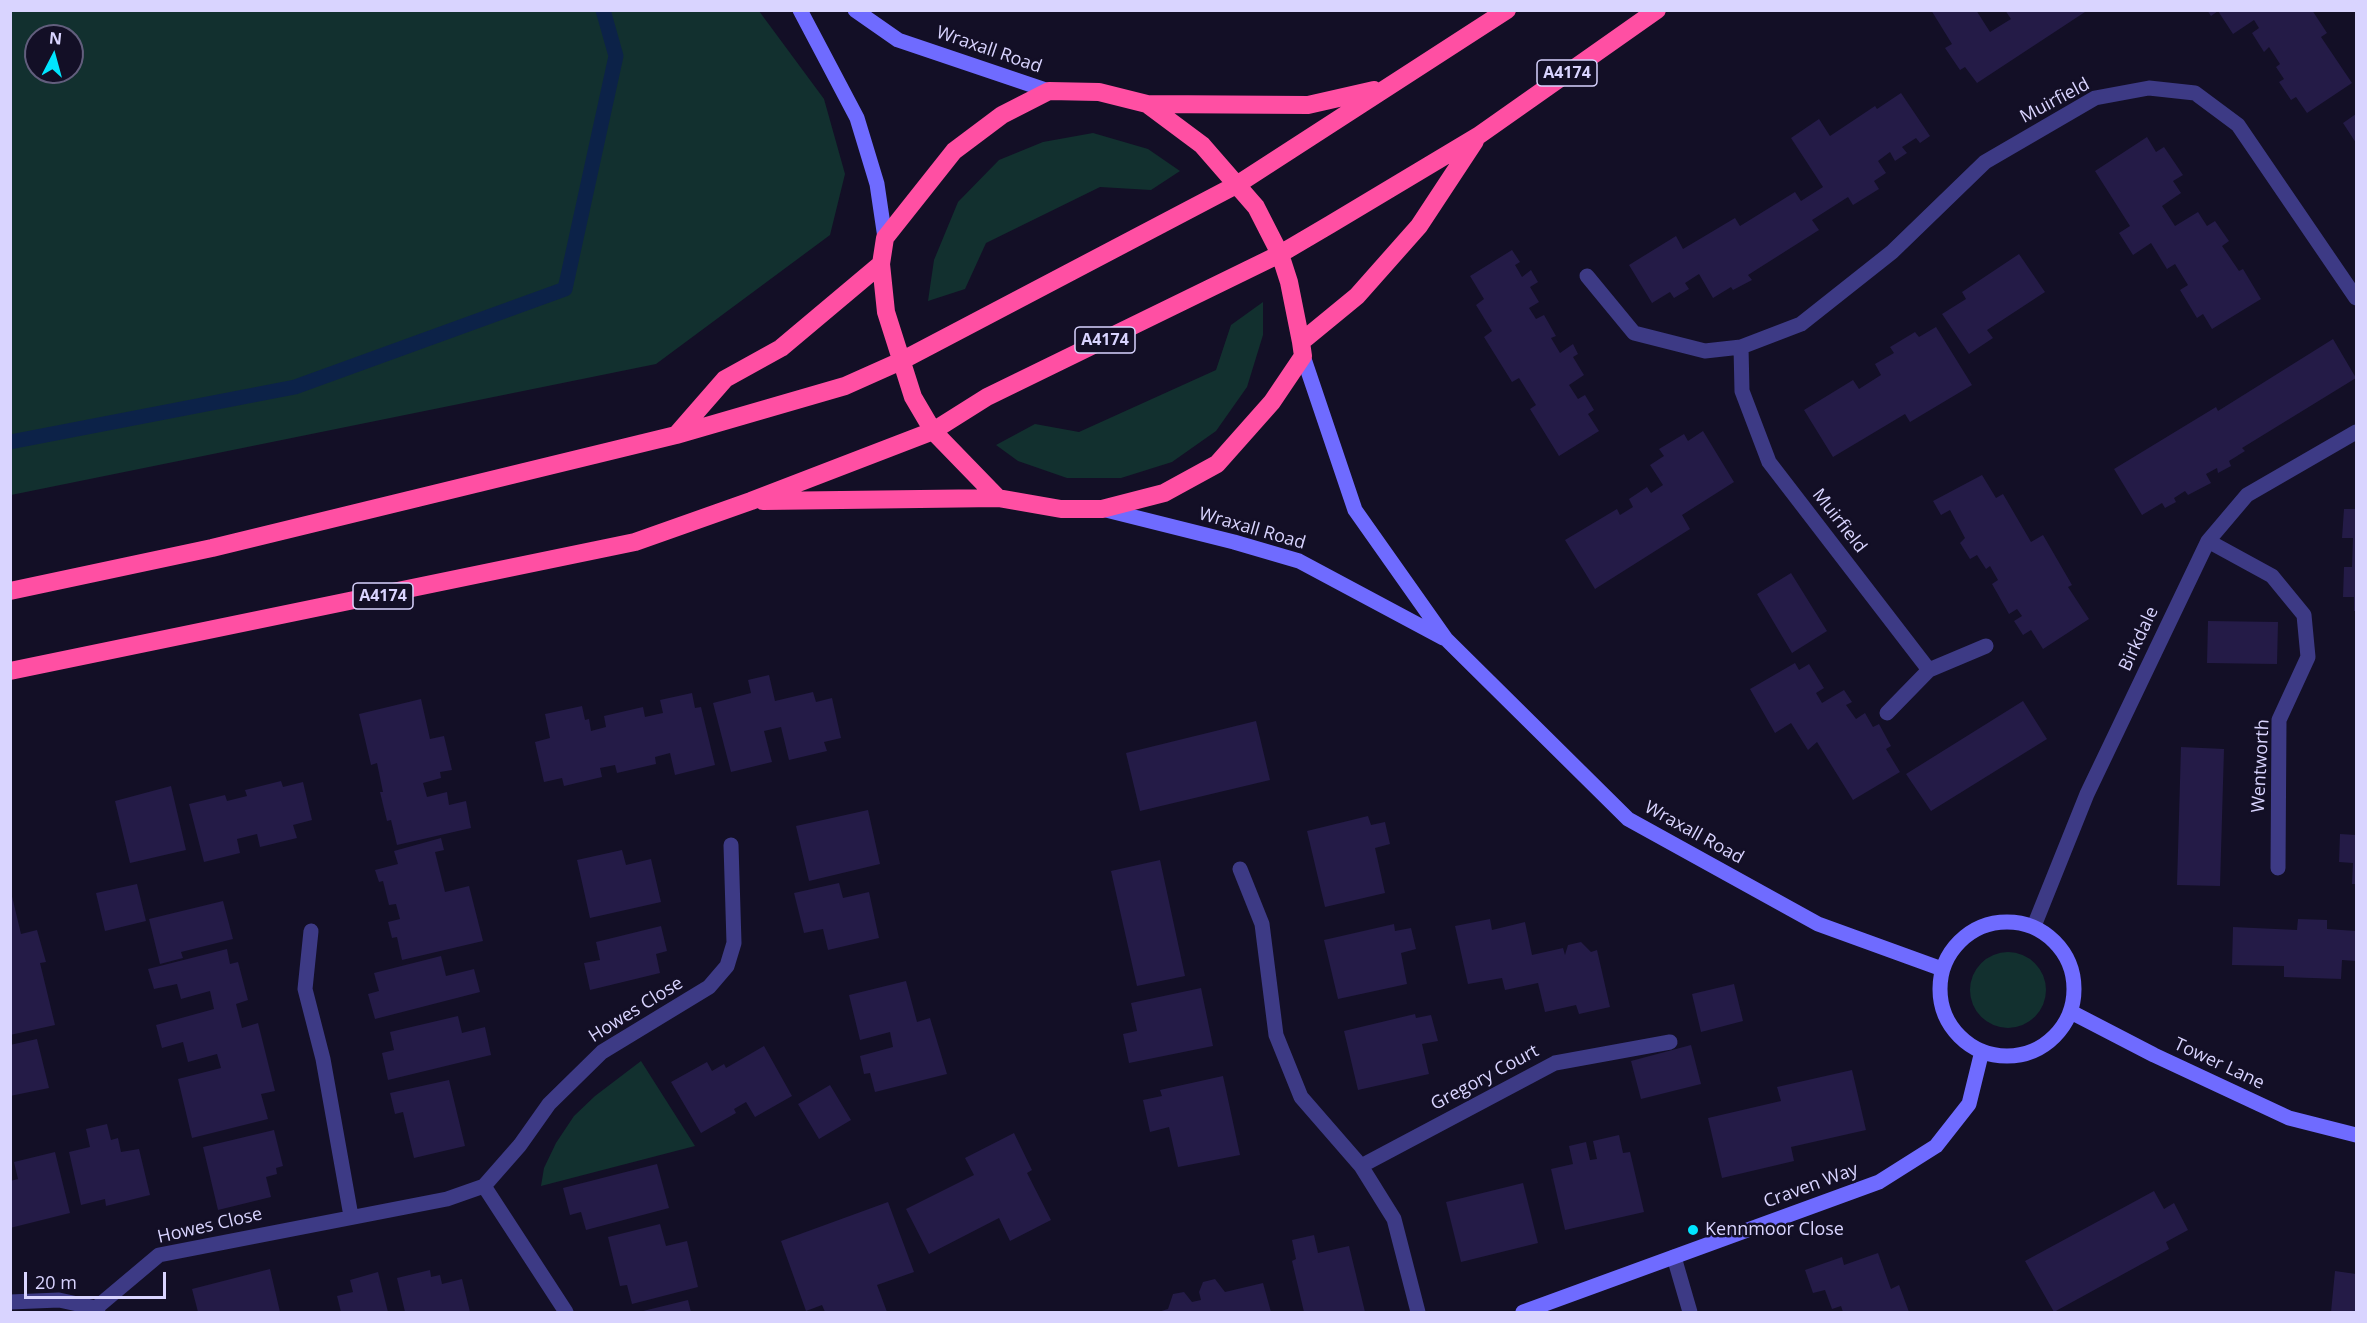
<!DOCTYPE html>
<html>
<head>
<meta charset="utf-8">
<style>
	body { margin:0 }
	#map { position:relative; width:2367px; height:1323px; overflow:hidden; background:#130f26; font-family:"Open Sans",sans-serif }
	canvas { display:block }
	.frame { position:absolute; inset:0; border:12px solid #d9d4ff; pointer-events:none }
	.north { position:absolute; left:24px; top:24px; width:60px; height:60px; box-sizing:border-box; background:#130f26; border:2px solid #625e7d; border-radius:50%; rotate:6deg; font-size:16px; font-weight:700; line-height:24px; text-align:center; color:#d9d4ff }
	.north::after { content:''; display:block; margin:auto; width:21px; height:27px; background:#00e5ff; clip-path:polygon(50% 0,100% 100%,50% 72%,0 100%) }
	.scale { position:absolute; left:24px; top:1272px; width:142px; height:27px; box-sizing:border-box; border:3px solid #d9d4ff; border-top:0; padding-left:8px; font-size:18px; line-height:21px; white-space:nowrap; color:#d9d4ff; -webkit-text-stroke:4px #130f26; paint-order:stroke }
</style>
</head>
<body>
<div id="map">
<canvas width="2367" height="1323"></canvas>
<div class="frame"></div>
<div class="north">N</div>
<div class="scale">20 m</div>
</div>
<script>
const c = document.querySelector('canvas').getContext('2d');
c.lineJoin = 'round';
function fillPath(path, color) {
  c.fillStyle = color;
  c.fill(path, 'evenodd');
}
function toPath(rows) {
  const path = new Path2D();
  for (const r of rows) {
    if (r.length === 3) {
      path.moveTo(r[0] + r[2], r[1]);
      path.arc(r[0], r[1], r[2], 0, 2 * Math.PI);
      continue;
    }
    path.moveTo(r[0], r[1]);
    for (let i = 2; i < r.length; i += 2) path.lineTo(r[i], r[i + 1]);
  }
  return path;
}
function trace(path, color, width, dash) {
  c.strokeStyle = color;
  c.lineWidth = width;
  c.lineCap = dash ? 'butt' : 'round';
  c.setLineDash(dash || []);
  c.stroke(path);
}
function drawText(font, color, halo, rows, align = 'center') {
  c.font = font + ' "Open Sans",sans-serif';
  c.lineWidth = 5;
  c.setLineDash([]);
  c.textBaseline = 'middle';
  c.strokeStyle = halo;
  c.fillStyle = color;
  for (const [text, x, y, turn = 0] of rows) {
    c.save();
    c.translate(x, y);
    c.rotate((+turn || 0) * Math.PI / 180);
    c.textAlign = isNaN(turn) ? turn : align;
    if (halo) c.strokeText(text, 0, 0);
    c.fillText(text, 0, 0);
    c.restore();
  }
}
fillPath(toPath([
	[11,10,759,11,824,99,845,174,830,235,656,364,11,495],
	[36,36,72,36,72,72,36,72],
	[1093,133,1148,149,1180,171,1151,190,1100,187,986,243,965,289,928,301,934,260,958,202,999,160,1043,142],
	[1263,302,1263,335,1247,387,1216,431,1172,462,1121,478,1067,478,1018,461,996,445,1035,424,1079,432,1216,370,1231,325],
	[2008,990,38],
	[641,1061,695,1146,541,1186,544,1168,556,1143,574,1116,595,1096]
]), '#12302f');
trace(toPath([
	[10,442,295,387,565,289,616,56,603,10]
]), '#0c2248', 15);
fillPath(toPath([
	[1931,10,1976,10,1990,32,2011,19,2005,10,2085,12,1977,83,1965,67,1960,70,1945,48,1952,44],
	[2207,10,2312,10,2327,33,2321,37,2352,83,2307,113,2296,97,2291,100,2279,82,2284,79,2276,67,2280,64,2269,47,2264,52,2252,33,2259,28,2254,20,2233,34,2218,11,2211,16],
	[1901,93,1930,136,1920,143,1916,138,1902,147,1907,153,1895,161,1890,152,1878,161,1886,173,1874,181,1879,189,1853,205,1848,197,1812,220,1819,230,1748,275,1752,280,1733,290,1731,287,1713,298,1699,274,1685,283,1689,289,1674,298,1670,292,1652,303,1629,265,1676,236,1683,249,1735,218,1740,226,1795,192,1801,201,1823,187,1791,138,1819,119,1830,136,1875,106,1877,109],
	[2356,114,2356,143,2343,123],
	[2147,137,2156,152,2164,147,2183,175,2173,181,2181,193,2162,206,2175,226,2198,212,2207,226,2215,221,2229,241,2222,246,2239,271,2243,269,2261,299,2212,329,2203,314,2197,318,2180,290,2188,285,2175,264,2167,269,2151,243,2133,255,2119,233,2130,226,2095,171],
	[1512,250,1520,262,1515,265,1522,277,1531,270,1538,282,1530,287,1539,302,1529,308,1536,319,1544,315,1556,336,1551,338,1560,353,1573,344,1578,354,1573,357,1584,375,1569,385,1578,399,1585,395,1594,410,1588,414,1599,431,1559,456,1530,409,1536,405,1519,378,1512,382,1484,337,1492,331,1476,305,1484,299,1470,276],
	[2019,254,2045,292,1987,330,1993,338,1969,354,1942,314,1966,299,1962,292],
	[1936,327,1972,385,1910,422,1905,414,1833,457,1804,410,1853,380,1859,389,1881,375,1875,364,1894,353,1890,347,1915,332,1919,337],
	[2333,339,2356,378,2242,448,2245,451,2229,461,2231,466,2218,473,2217,468,2206,474,2211,483,2188,495,2185,491,2174,498,2176,502,2165,508,2162,503,2142,515,2114,469,2216,407,2218,411],
	[1703,431,1734,482,1682,515,1690,529,1595,589,1565,540,1617,509,1620,515,1633,507,1629,499,1647,487,1651,493,1663,485,1650,465,1664,456,1659,449,1684,434,1688,441],
	[1982,475,1996,498,2003,494,2031,542,2043,535,2072,585,2068,587,2089,619,2043,649,2031,630,2023,635,2014,621,2022,616,2017,609,2009,614,1992,584,1998,580,1990,566,1986,569,1977,555,1970,559,1960,543,1965,538,1950,510,1941,515,1933,501],
	[2344,509,2356,509,2356,611,2354,611,2354,597,2343,597,2344,567,2352,567,2353,538,2342,538],
	[1791,573,1827,631,1792,653,1757,594],
	[2208,621,2278,622,2277,664,2207,663],
	[1795,663,1799,670,1809,664,1824,688,1816,693,1822,703,1844,690,1852,702,1846,705,1856,719,1865,713,1873,727,1879,724,1891,746,1886,749,1900,772,1853,800,1817,742,1808,750,1791,723,1775,733,1750,689],
	[769,675,775,701,813,692,816,702,832,698,841,738,824,742,827,751,789,760,781,727,764,731,772,762,731,772,713,703,751,693,748,680],
	[692,693,695,708,701,707,715,765,675,775,670,753,655,757,656,764,617,773,615,765,600,768,602,777,564,786,562,778,544,782,535,742,550,738,545,714,582,706,585,720,589,719,591,731,606,727,604,716,643,707,645,717,663,713,660,700],
	[421,699,430,739,444,736,452,770,440,772,441,778,423,783,427,797,447,792,449,805,466,801,471,828,397,845,391,820,387,821,380,792,383,792,377,763,371,765,359,714],
	[2023,701,2047,739,1931,811,1906,774],
	[1256,721,1270,780,1140,811,1126,753],
	[2181,747,2224,749,2220,886,2177,885],
	[281,781,283,787,303,782,312,820,293,825,297,838,260,847,257,834,237,839,240,853,204,862,189,804,225,795,227,801,247,796,245,790],
	[171,786,186,850,130,863,115,801],
	[868,810,880,864,809,881,796,826],
	[1368,816,1371,825,1385,822,1390,844,1375,848,1385,893,1325,907,1307,831],
	[2340,834,2356,835,2356,884,2352,884,2353,863,2339,862],
	[441,838,444,850,435,852,445,892,469,886,483,941,402,960,397,937,392,938,388,922,400,919,396,904,389,905,383,881,379,882,375,870,398,864,394,851],
	[622,850,626,865,651,859,661,902,590,918,577,860],
	[1160,860,1185,976,1137,986,1111,871],
	[839,883,843,898,869,892,879,938,828,950,823,929,804,933,794,893],
	[137,884,146,921,105,931,96,893],
	[10,888,21,934,37,930,46,962,40,963,55,1025,10,1035],
	[223,901,233,939,181,952,183,958,160,964,149,919],
	[1490,919,1492,930,1525,922,1532,955,1563,948,1565,955,1568,945,1581,942,1591,952,1597,950,1610,1007,1579,1014,1576,1005,1545,1012,1538,983,1505,990,1502,978,1468,984,1455,926],
	[2298,919,2327,920,2327,929,2356,931,2356,961,2342,960,2341,979,2284,977,2284,966,2232,965,2233,927,2297,930],
	[1394,924,1395,931,1411,928,1416,949,1401,953,1407,984,1338,999,1324,940],
	[661,926,667,951,656,954,660,973,590,990,584,963,600,960,596,942],
	[227,949,230,964,238,962,248,1000,236,1004,242,1028,258,1023,275,1091,261,1094,268,1119,192,1138,178,1079,221,1068,217,1054,188,1062,183,1042,162,1048,156,1025,214,1009,210,991,181,999,177,984,154,989,148,969],
	[441,956,446,976,474,969,480,992,375,1019,368,994,379,991,374,973],
	[906,981,917,1022,930,1018,947,1074,875,1092,870,1073,864,1074,860,1056,893,1047,890,1032,860,1040,849,995],
	[1734,984,1743,1021,1701,1032,1692,994],
	[1201,988,1213,1046,1129,1063,1123,1034,1137,1031,1131,1003],
	[1415,1014,1416,1018,1431,1015,1438,1041,1422,1044,1429,1074,1358,1090,1344,1031],
	[458,1016,462,1033,485,1027,491,1055,388,1080,382,1053,394,1050,390,1032],
	[37,1039,49,1088,10,1096,10,1045],
	[1691,1045,1701,1084,1641,1099,1631,1061],
	[764,1046,792,1096,755,1117,746,1102,734,1109,736,1113,701,1133,671,1082,707,1062,712,1071,724,1064,726,1068],
	[1852,1070,1866,1130,1791,1147,1794,1161,1722,1178,1708,1118,1781,1101,1777,1087],
	[1223,1076,1240,1155,1178,1167,1169,1127,1150,1132,1143,1100,1162,1096,1160,1090],
	[449,1080,465,1146,414,1158,403,1112,395,1114,390,1093],
	[830,1085,851,1120,819,1139,798,1104],
	[107,1124,111,1140,118,1138,121,1152,139,1149,150,1195,106,1206,105,1199,81,1205,69,1152,90,1147,86,1129],
	[274,1130,283,1166,276,1168,277,1174,266,1177,271,1197,218,1210,203,1147],
	[1014,1133,1032,1170,1027,1173,1051,1220,1010,1241,999,1218,929,1254,906,1209,974,1175,965,1158],
	[1619,1135,1623,1153,1630,1152,1644,1212,1565,1230,1551,1169,1573,1164,1569,1146,1586,1142,1590,1160,1597,1159,1593,1141],
	[55,1152,70,1213,10,1228,10,1181,18,1179,14,1162],
	[657,1164,669,1208,586,1230,581,1212,570,1215,563,1188],
	[1523,1183,1538,1243,1461,1262,1446,1202],
	[2154,1191,2164,1209,2174,1203,2188,1230,2166,1242,2169,1249,2054,1312,2025,1261],
	[888,1202,914,1272,877,1285,887,1312,825,1312,822,1305,806,1311,781,1241],
	[660,1224,666,1246,687,1241,698,1287,632,1304,627,1285,620,1286,608,1237],
	[1314,1235,1318,1253,1349,1246,1365,1312,1304,1312,1292,1261,1296,1259,1292,1240],
	[1878,1253,1891,1289,1899,1285,1909,1312,1843,1312,1841,1306,1832,1309,1825,1290,1813,1293,1805,1270,1842,1257,1844,1265],
	[270,1269,280,1312,198,1312,192,1289],
	[430,1270,431,1277,440,1275,442,1284,462,1279,470,1312,405,1312,397,1278],
	[2335,1271,2356,1274,2356,1312,2331,1312],
	[378,1272,388,1312,341,1312,337,1296,353,1292,350,1280],
	[1215,1279,1225,1292,1263,1283,1271,1312,1158,1312,1168,1309,1173,1294,1184,1292,1192,1302,1201,1300,1199,1292,1203,1282],
	[688,1300,691,1312,639,1312]
]), '#241b47');
trace(toPath([
	[1587,276,1634,333,1705,351,1741,347],
	[2208,541,2272,576,2304,615,2308,657,2279,720,2278,868],
	[1929,670,1769,462,1742,391,1741,347,1801,324,1892,252,1985,162,2095,98,2149,88,2195,93,2238,125,2356,298],
	[1887,713,1929,670,1986,646],
	[1240,869,1262,924,1276,1035,1301,1097,1361,1166,1394,1219,1418,1312],
	[2034,926,2087,794,2208,541,2247,495,2356,432],
	[311,931,305,989,323,1059,351,1216],
	[1361,1166,1555,1063,1670,1042],
	[484,1186,566,1312],
	[1674,1257,1690,1312],
	[10,1302,59,1300,96,1308,98,1312],
	[96,1308,159,1255,447,1199,484,1186,520,1145,549,1104,602,1052,709,987,727,966,734,943,731,845]
]), '#3d3a85', 15);
trace(toPath([
	[800,10,857,118,877,184,885,238],
	[855,10,898,40,1049,91],
	[1303,356,1355,510,1446,639,1628,819,1818,924,1942,969],
	[1102,509,1234,542,1299,561,1443,638],
	[2007,989,67],
	[2071,1012,2154,1055,2289,1118,2356,1135],
	[1523,1312,1879,1182,1936,1146,1969,1104,1982,1051]
]), '#6f6bff', 15);
trace(toPath([
	[1147,104,1308,105,1374,90],
	[1301,342,1357,296,1419,226,1475,141],
	[677,434,725,379,781,348,881,264],
	[763,501,998,498,1061,509,1102,509,1164,493,1217,464,1272,402,1303,356,1301,342,1289,282,1280,254,1256,207,1202,145,1147,104,1099,92,1049,91,1002,115,954,151,885,238,881,264,886,312,913,397,933,431,998,498],
	[10,591,212,548,676,435,845,386,901,361,1238,184,1507,10],
	[10,671,635,542,751,501,933,431,987,397,1280,254,1331,224,1478,136,1657,10]
]), '#ff4fa3', 18);
for (const [x, y, r, color] of [
	[1693,1230,6,"#00e5ff"]
]) {
  const dot = new Path2D();
  dot.arc(x, y, r, 0, 2 * Math.PI);
  c.fillStyle = color;
  c.fill(dot);
  trace(dot, '#130f26', 2);
}
for (const [x, y, w] of [
	[1567,73,60],
	[1105,340,60],
	[383,596,60]
]) {
  const box = new Path2D();
  box.roundRect(x - w / 2, y - 13, w, 26, 4.5);
  c.fillStyle = '#130f26';
  c.fill(box);
  trace(box, '#d9d4ff', 1.5);
}
drawText('bold 16px', '#d9d4ff', null, [
	["A4174",1567,73],
	["A4174",1105,340],
	["A4174",383,596]
]);
drawText('18px', '#d9d4ff', '#130f26', [
	["Wraxall Road",989,50,19],
	["Muirfield",2055,101,-28],
	["Muirfield",1839,521,52],
	["Wraxall Road",1252,529,16],
	["Birkdale",2139,639,-65],
	["Wentworth",2261,766,-87],
	["Wraxall Road",1694,833,29],
	["Howes Close",636,1010,-32],
	["Tower Lane",2219,1064,25],
	["Gregory Court",1485,1078,-28],
	["Craven Way",1811,1186,-20],
	["Howes Close",210,1226,-13]
]);
drawText('18px', '#d9d4ff', '#130f26', [
	["Kennmoor Close",1705,1230]
], 'left');
</script>
</body>
</html>
